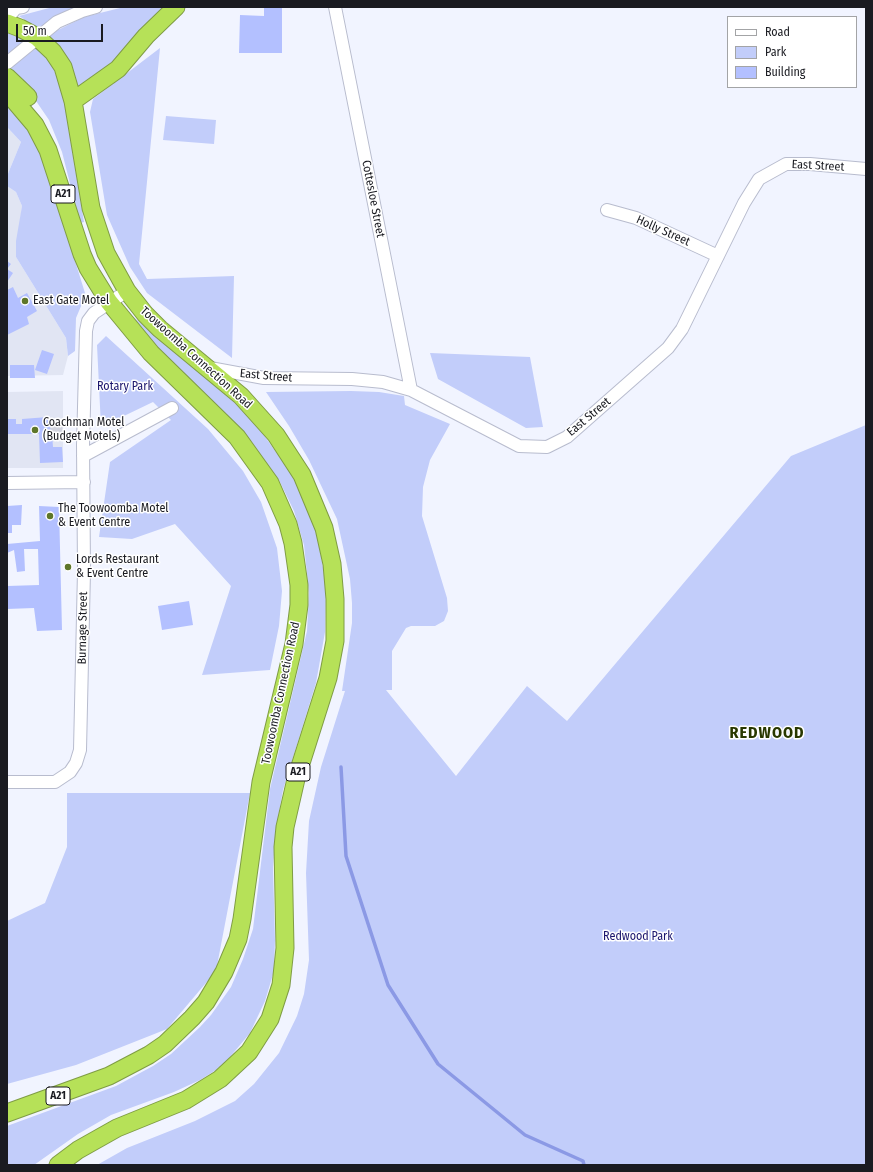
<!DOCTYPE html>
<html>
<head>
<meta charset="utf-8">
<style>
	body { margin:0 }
	#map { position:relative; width:873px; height:1172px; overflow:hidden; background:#f1f4ff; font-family:"Fira Sans Condensed",sans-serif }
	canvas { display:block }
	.frame { position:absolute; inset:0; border:8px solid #1a1b21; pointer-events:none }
	.legend { position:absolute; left:727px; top:16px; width:130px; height:72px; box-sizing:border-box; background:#fff; border:1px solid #a3a4a6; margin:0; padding:5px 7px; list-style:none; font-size:12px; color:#1a1b21 }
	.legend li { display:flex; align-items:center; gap:8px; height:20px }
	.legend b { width:20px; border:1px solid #a3a4a6 }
	.scale { position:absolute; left:16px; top:24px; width:87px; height:18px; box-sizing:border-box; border:2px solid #1a1b21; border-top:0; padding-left:5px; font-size:12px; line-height:14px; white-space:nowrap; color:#1a1b21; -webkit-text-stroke:3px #fff; paint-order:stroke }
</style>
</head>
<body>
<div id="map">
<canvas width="873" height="1172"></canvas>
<div class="frame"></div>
<ul class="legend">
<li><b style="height:5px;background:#fff"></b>Road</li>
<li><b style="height:11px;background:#c2cdfa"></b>Park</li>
<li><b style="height:11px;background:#b3c0ff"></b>Building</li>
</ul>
<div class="scale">50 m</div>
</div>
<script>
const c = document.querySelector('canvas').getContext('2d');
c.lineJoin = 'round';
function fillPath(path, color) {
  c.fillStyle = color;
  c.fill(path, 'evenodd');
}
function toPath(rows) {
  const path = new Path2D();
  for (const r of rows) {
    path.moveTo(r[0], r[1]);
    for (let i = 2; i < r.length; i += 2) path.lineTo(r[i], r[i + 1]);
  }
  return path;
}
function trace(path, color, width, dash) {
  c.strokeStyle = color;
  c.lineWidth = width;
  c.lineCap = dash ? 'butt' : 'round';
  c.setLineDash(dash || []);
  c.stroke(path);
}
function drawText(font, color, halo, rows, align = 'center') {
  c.font = font + ' "Fira Sans Condensed",sans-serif';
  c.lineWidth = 3;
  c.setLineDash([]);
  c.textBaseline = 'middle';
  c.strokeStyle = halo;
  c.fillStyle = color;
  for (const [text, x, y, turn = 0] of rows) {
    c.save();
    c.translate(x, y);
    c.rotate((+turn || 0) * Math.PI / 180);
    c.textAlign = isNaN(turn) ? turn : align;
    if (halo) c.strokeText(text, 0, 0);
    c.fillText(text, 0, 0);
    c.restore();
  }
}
fillPath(toPath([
	[7,127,21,142,7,176],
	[7,186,16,192,22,206,16,257,66,338,68,356,63,375,7,376],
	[63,391,63,468,7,468,7,392]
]), '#e1e5f3');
fillPath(toPath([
	[53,7,75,7,39,29,19,16],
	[124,7,168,7,124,55,79,89,68,60,48,35,84,17],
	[7,33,26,40,7,57],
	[34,46,45,55,53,67,63,94,84,222,80,223,62,152,49,120,34,98,7,72],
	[160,48,139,264,147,279,234,276,232,358,147,293,130,267,107,215,90,112,93,99],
	[7,103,33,136,44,161,85,293,84,299,76,318,75,351,68,356,66,338,16,257,16,241,22,206,16,192,7,186,7,176,21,142,7,127],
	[166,116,216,120,214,144,163,140],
	[125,310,234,401,259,428,292,475,311,516,319,544,326,585,325,632,316,683,283,790,276,829,273,867,275,940,274,971,265,1001,250,1033,230,1057,216,1070,200,1080,174,1092,111,1115,78,1134,34,1165,7,1165,7,1126,116,1086,153,1066,171,1054,200,1027,211,1015,231,987,243,959,253,929,270,789,307,631,309,593,304,545,294,511,279,480,252,442,143,337],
	[106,336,208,429,243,471,261,502,277,548,282,591,279,626,270,670,202,675,231,586,175,524,132,539,99,537,110,462,171,420,153,402,101,427,97,345],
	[430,353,530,357,543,427,526,428,438,379],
	[351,391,379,392,404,396,405,405,450,424,430,460,423,487,422,516,447,598,448,611,444,621,435,626,411,626,406,628,392,651,392,690,386,690,456,776,527,686,567,721,791,456,866,425,866,1165,97,1165,127,1148,195,1121,235,1101,254,1084,279,1053,297,1016,304,994,309,960,306,873,309,821,321,767,345,691,342,691,352,623,352,603,350,579,337,519,309,460,289,426,266,392],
	[67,793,250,793,216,971,167,1029,76,1065,7,1084,7,921,45,903,67,847]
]), '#c2cdfa');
trace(toPath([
	[341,767,346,856,388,985,438,1064,525,1135,583,1161,584,1165]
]), '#8b99e5', 3.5);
fillPath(toPath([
	[264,7,282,7,282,53,239,53,240,15,264,16],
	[7,261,11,264,7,269,13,273,7,282],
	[13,287,18,298,27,293,37,311,27,317,29,324,7,335,7,290],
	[42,350,54,354,47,374,35,370],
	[10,365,34,365,35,378,10,378],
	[48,417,48,425,62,425,62,434,52,434,53,447,62,447,63,462,40,463,39,434,7,434,7,419,16,419,16,424,22,424,22,419],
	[22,505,21,525,12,525,12,533,7,533,7,506],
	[39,506,59,507,62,630,37,631,34,608,7,609,7,586,39,585,38,549,24,549,25,571,17,572,14,550,7,553,7,544,40,541],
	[189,601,193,625,162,630,158,606]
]), '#b3c0ff');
trace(toPath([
	[56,425,57,434]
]), '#d1d3de', 12, [12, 6]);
const minor = toPath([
	[335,7,411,390],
	[7,19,16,8,23,7],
	[7,63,57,22,82,11,96,7],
	[607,210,636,218,718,256],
	[210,368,264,378,352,379,383,382,411,390,519,446,547,447,567,437,668,348,682,329,744,203,759,179,786,164,810,164,866,169],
	[83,456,172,408],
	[7,483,84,482],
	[7,782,55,782,70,772,76,763,80,750,84,571,83,445,86,331,88,321,94,313,127,291]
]);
const highway = toPath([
	[7,23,20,28,37,37,53,52,63,67,73,101,91,208,106,253,127,291,145,314,160,329,241,396,276,435,302,475,324,528,332,564,335,599,335,641,328,678,296,779,285,827,283,847,285,948,281,985,270,1019,249,1052,220,1079,186,1100,117,1128,78,1150,58,1165],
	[7,77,28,97],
	[7,92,35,125,48,150,82,254,88,268,109,302,151,353,237,437,270,483,288,524,293,543,299,585,299,605,294,644,261,782,242,919,238,939,224,972,206,1002,192,1018,165,1044,149,1055,109,1076,7,1113],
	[73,101,118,69,146,36,176,7]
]);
trace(minor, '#b8bcce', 14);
trace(highway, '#7f9c45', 19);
trace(minor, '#fff', 12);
trace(highway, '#b6e158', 17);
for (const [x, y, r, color] of [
	[25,301,4,"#5e7629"],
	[35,430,4,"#5e7629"],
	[50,516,4,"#5e7629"],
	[68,567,4,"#5e7629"]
]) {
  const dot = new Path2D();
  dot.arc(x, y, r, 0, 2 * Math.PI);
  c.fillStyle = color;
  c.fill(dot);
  trace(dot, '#fff', 1.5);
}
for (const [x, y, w] of [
	[63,194,24],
	[298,772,24],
	[58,1096,24]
]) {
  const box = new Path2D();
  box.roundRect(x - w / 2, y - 9, w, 18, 3);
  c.fillStyle = '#fff';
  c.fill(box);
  trace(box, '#1a1b21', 1);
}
drawText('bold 11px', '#1a1b21', null, [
	["A21",63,194],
	["A21",298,772],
	["A21",58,1096]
]);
drawText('12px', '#1a1b21', '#fff', [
	["East Street",818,166,3],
	["Cottesloe Street",373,199,79],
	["Holly Street",663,231,24],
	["Toowoomba Connection Road",196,358,42],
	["East Street",266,376,5],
	["East Street",589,417,-40],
	["Burnage Street",83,628,-89],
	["Toowoomba Connection Road",281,693,-78]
]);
drawText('12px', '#1a1b21', '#fff', [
	["East Gate Motel",33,301],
	["Coachman Motel",43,423],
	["(Budget Motels)",43,437],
	["The Toowoomba Motel",58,509],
	["& Event Centre",58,523],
	["Lords Restaurant",76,560],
	["& Event Centre",76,574]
], 'left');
drawText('12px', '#1b156d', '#fff', [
	["Rotary Park",125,387],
	["Redwood Park",638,937]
]);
c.letterSpacing = '1px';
drawText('bold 16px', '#283800', '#fff', [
	["REDWOOD",767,734]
]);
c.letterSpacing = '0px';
</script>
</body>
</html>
